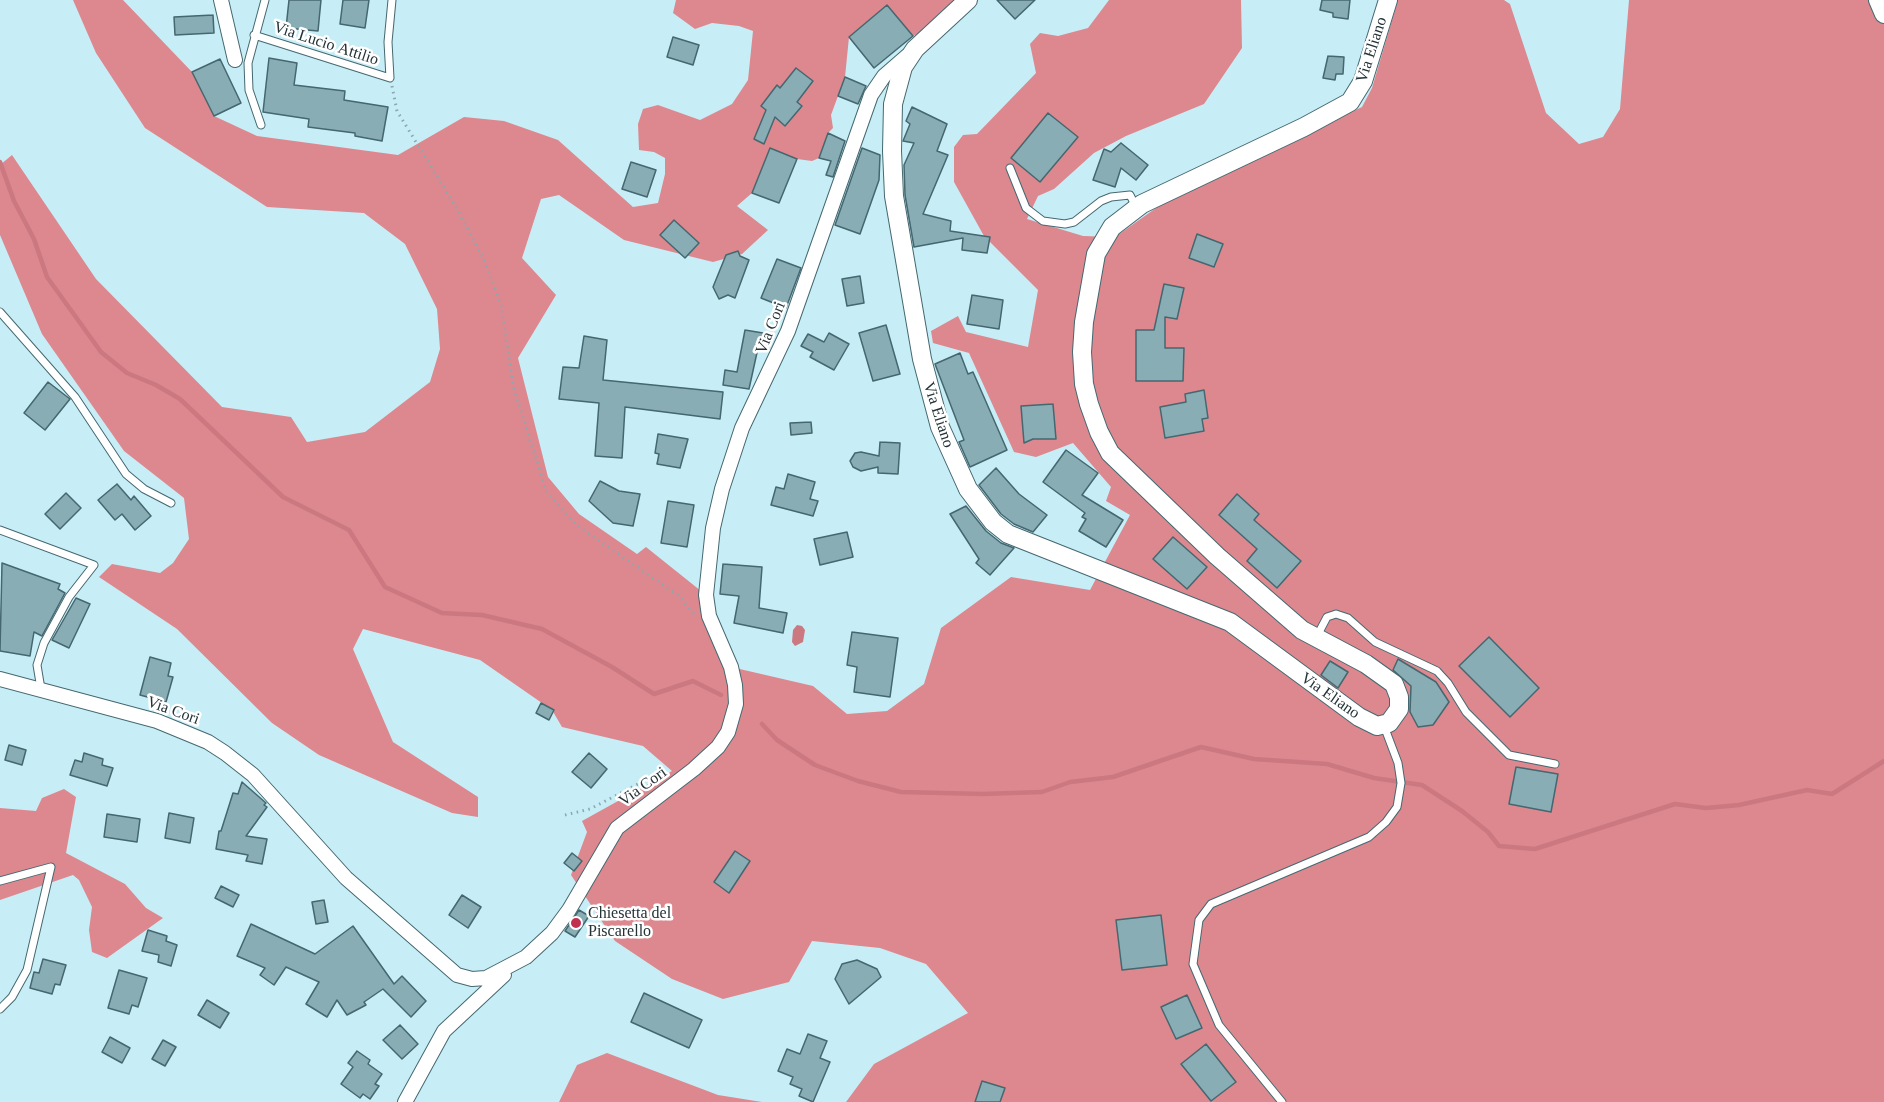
<!DOCTYPE html>
<html>
<head>
<meta charset="utf-8">
<style>
	body { margin:0 }
	canvas { display:block; background:#c7edf6 }
</style>
</head>
<body>
<canvas width="1884" height="1102"></canvas>
<script>
const c = document.querySelector('canvas').getContext('2d');
c.lineJoin = 'round';
function fillPath(path, color) {
  c.fillStyle = color;
  c.fill(path, 'evenodd');
}
function toPath(rows) {
  const path = new Path2D();
  for (const r of rows) {
    path.moveTo(r[0], r[1]);
    for (let i = 2; i < r.length; i += 2) path.lineTo(r[i], r[i + 1]);
  }
  return path;
}
function trace(path, color, width, dash) {
  c.strokeStyle = color;
  c.lineWidth = width;
  c.lineCap = dash ? 'butt' : 'round';
  c.setLineDash(dash || []);
  c.stroke(path);
}
function drawText(font, color, halo, rows, align = 'center') {
  c.font = font + ' "Times New Roman",serif';
  c.lineWidth = 5;
  c.setLineDash([]);
  c.textBaseline = 'middle';
  c.strokeStyle = halo;
  c.fillStyle = color;
  for (const [text, x, y, turn = 0] of rows) {
    c.save();
    c.translate(x, y);
    c.rotate((+turn || 0) * Math.PI / 180);
    c.textAlign = isNaN(turn) ? turn : align;
    if (halo) c.strokeText(text, 0, 0);
    c.fillText(text, 0, 0);
    c.restore();
  }
}
fillPath(toPath([
	[73,0,123,0,192,72,214,116,257,136,398,155,464,117,504,121,558,140,633,207,658,203,665,174,665,158,654,152,639,150,638,124,643,109,658,105,700,120,732,104,748,80,753,31,739,26,712,23,695,29,673,13,676,0,956,0,925,31,913,36,887,5,849,37,845,77,831,115,833,128,828,133,819,158,812,161,797,159,770,149,752,193,737,206,768,230,742,254,713,262,624,240,559,195,541,199,522,258,556,295,518,358,548,477,579,514,637,554,646,547,706,595,731,667,813,686,847,714,887,711,924,684,941,628,1011,577,1090,590,1130,515,1106,501,1111,487,1073,443,1036,457,1014,452,969,353,933,343,931,331,958,316,966,332,1028,347,1038,290,984,236,954,182,954,147,963,135,977,134,1036,73,1030,44,1040,33,1058,36,1088,28,1109,0,1241,0,1242,48,1204,104,1126,136,1094,153,1054,189,1038,196,1027,219,1083,236,1115,237,1166,201,1362,107,1372,88,1398,0,1504,0,1510,4,1546,113,1579,144,1603,137,1620,109,1629,0,1884,0,1884,1102,846,1102,874,1064,968,1013,926,964,880,948,812,941,789,982,723,999,672,979,615,941,571,875,587,832,582,821,672,771,643,746,562,727,552,710,480,660,363,629,353,649,393,742,478,797,478,817,452,813,319,755,272,723,177,629,99,577,112,564,160,573,173,563,189,539,184,498,124,451,42,334,0,235,0,165,12,155,96,279,222,407,291,417,307,442,365,432,430,382,440,349,437,309,405,244,364,213,267,207,145,128,96,53],
	[64,789,76,797,66,853,125,884,146,908,163,918,107,958,92,952,89,930,92,907,79,880,73,875,0,900,0,808,36,811,42,798],
	[607,1053,718,1095,762,1102,559,1102,577,1065]
]), '#dd888f');
fillPath(toPath([
	[797,625,802,626,805,630,803,642,795,646,792,642,793,630]
]), '#cc7880');
trace(toPath([
	[0,162,14,201,34,239,47,277,101,352,127,373,156,385,180,399,283,497,349,530,385,587,442,613,482,615,542,629,612,667,654,694,693,681,721,695],
	[762,724,777,740,815,765,858,781,901,792,983,794,1042,792,1070,782,1113,777,1201,747,1254,759,1327,764,1374,778,1422,785,1462,811,1488,832,1499,846,1535,849,1675,804,1706,808,1739,805,1807,790,1832,794,1884,761]
]), '#cc7880', 4.5);
const building = toPath([
	[289,0,321,0,318,31,286,28,289,0],
	[343,0,369,0,365,28,340,24,343,0],
	[997,0,1035,0,1015,19,997,0],
	[1322,0,1350,0,1348,19,1333,17,1333,13,1320,10,1322,0],
	[887,5,913,36,874,68,849,37,887,5],
	[213,15,214,33,175,35,174,17,213,15],
	[673,37,699,45,693,65,667,57,673,37],
	[1328,56,1344,57,1343,74,1336,74,1335,80,1323,78,1328,56],
	[269,58,297,63,294,85,345,91,344,100,388,107,382,141,355,136,355,133,308,127,309,119,263,112,269,58],
	[220,59,241,103,214,116,192,72,220,59],
	[796,68,813,81,797,102,802,106,785,126,775,117,764,144,754,139,766,110,761,106,777,85,780,88,796,68],
	[845,77,866,86,858,104,838,96,845,77],
	[912,107,947,124,937,151,948,155,923,214,951,221,950,231,990,237,987,253,962,250,963,238,914,247,905,195,904,165,914,143,903,141,910,124,906,121,912,107],
	[1048,113,1078,137,1040,182,1011,158,1048,113],
	[828,133,845,141,833,177,826,175,831,161,819,158,828,133],
	[1121,143,1148,165,1136,180,1121,168,1115,187,1093,180,1104,149,1111,152,1121,143],
	[770,148,797,159,779,203,752,193,770,148],
	[862,148,880,155,879,180,860,234,835,225,862,148],
	[631,162,656,170,647,197,622,189,631,162],
	[674,220,699,243,685,258,660,235,674,220],
	[1197,234,1223,244,1214,267,1189,258,1197,234],
	[738,251,740,256,749,260,735,298,728,295,719,299,713,287,726,255,738,251],
	[777,259,801,268,786,308,761,298,777,259],
	[860,276,864,303,847,306,842,279,860,276],
	[1164,284,1184,288,1177,319,1165,317,1165,348,1184,348,1183,381,1136,381,1136,330,1154,330,1164,284],
	[972,295,1003,300,999,329,967,324,972,295],
	[886,325,900,374,873,381,859,333,886,325],
	[745,330,769,334,766,349,758,348,749,389,723,385,725,370,737,372,745,330],
	[829,333,849,344,834,370,810,357,813,352,801,346,808,334,824,342,829,333],
	[584,336,607,340,603,380,723,392,720,419,625,407,622,458,595,456,599,403,559,399,563,367,579,368,584,336],
	[960,353,968,374,973,372,1007,450,970,467,959,442,964,440,935,364,960,353],
	[48,382,70,399,45,430,24,413,48,382],
	[1204,390,1208,418,1202,419,1204,431,1165,438,1160,407,1186,402,1185,394,1204,390],
	[1053,404,1056,439,1033,439,1024,443,1021,406,1053,404],
	[811,422,812,433,791,435,790,423,811,422],
	[658,434,688,439,680,468,657,464,659,454,655,453,658,434],
	[880,442,900,443,898,474,878,473,878,467,861,471,853,467,850,461,855,453,861,452,879,456,880,442],
	[1066,450,1098,473,1082,495,1123,520,1106,547,1079,531,1086,519,1082,517,1085,513,1043,482,1066,450],
	[996,468,1019,494,1047,515,1033,532,1014,524,1001,514,979,485,996,468],
	[788,474,815,482,810,499,818,501,813,516,771,505,776,487,784,489,788,474],
	[600,481,619,491,640,494,633,526,613,523,589,501,600,481],
	[117,484,131,500,134,496,151,516,135,530,122,514,115,520,98,500,117,484],
	[66,493,81,508,60,529,45,514,66,493],
	[1237,494,1259,514,1254,520,1301,561,1277,588,1247,561,1257,549,1219,515,1237,494],
	[668,501,694,505,687,547,661,543,668,501],
	[966,506,986,531,1001,543,1014,548,990,575,976,563,979,559,950,514,966,506],
	[847,532,853,557,820,565,814,539,847,532],
	[1173,537,1207,567,1187,589,1153,559,1173,537],
	[2,563,60,584,58,589,65,593,42,636,34,632,30,656,0,651,2,563],
	[723,564,762,567,759,608,787,613,783,633,734,623,739,596,720,594,723,564],
	[76,598,90,604,69,648,52,640,76,598],
	[852,632,898,638,890,697,854,692,857,667,847,665,852,632],
	[1489,637,1539,688,1510,717,1459,666,1489,637],
	[150,657,171,663,168,676,173,677,166,702,140,695,150,657],
	[1398,659,1436,682,1449,702,1433,725,1418,727,1410,712,1411,686,1393,670,1398,659],
	[1330,661,1348,672,1338,688,1321,675,1330,661],
	[541,703,554,710,549,720,536,713,541,703],
	[9,745,26,750,22,765,5,760,9,745],
	[84,753,103,759,102,765,113,768,107,786,70,775,75,760,82,762,84,753],
	[589,753,607,769,591,788,572,772,589,753],
	[1516,767,1558,774,1551,812,1509,804,1516,767],
	[242,782,266,803,264,805,267,807,246,836,267,839,262,864,246,861,248,855,216,849,219,831,221,831,233,793,238,794,242,782],
	[169,813,194,818,190,843,165,838,169,813],
	[107,814,140,819,137,842,104,837,107,814],
	[735,851,750,861,729,893,714,882,735,851],
	[572,853,582,861,574,871,564,863,572,853],
	[221,886,239,895,233,907,215,898,221,886],
	[462,895,481,907,468,928,449,915,462,895],
	[324,900,328,922,316,924,312,902,324,900],
	[579,910,589,916,575,937,565,931,579,910],
	[1161,915,1167,965,1122,970,1116,920,1161,915],
	[251,924,315,954,353,926,394,984,402,976,426,1001,411,1017,383,989,364,1002,366,1005,347,1015,337,1000,327,1017,306,1004,319,982,286,967,274,985,260,975,265,968,237,956,251,924],
	[148,930,167,936,166,941,177,945,171,966,158,962,159,955,142,951,148,930],
	[43,959,66,965,60,985,55,984,52,994,30,988,34,972,39,973,43,959],
	[857,960,877,969,881,977,849,1004,835,979,842,964,857,960],
	[119,970,147,978,138,1007,132,1005,129,1014,108,1008,119,970],
	[644,993,702,1020,689,1048,631,1022,644,993],
	[1187,995,1202,1028,1176,1039,1161,1007,1187,995],
	[207,1000,229,1013,220,1028,198,1015,207,1000],
	[400,1025,418,1044,402,1059,383,1040,400,1025],
	[808,1034,827,1041,820,1058,830,1062,813,1102,799,1096,802,1089,790,1084,793,1077,778,1071,787,1049,800,1054,808,1034],
	[110,1037,130,1048,122,1063,102,1052,110,1037],
	[163,1040,176,1047,165,1066,152,1059,163,1040],
	[1206,1044,1236,1082,1211,1101,1181,1064,1206,1044],
	[357,1051,370,1060,368,1064,382,1074,375,1084,379,1086,370,1099,363,1094,360,1098,341,1084,353,1067,348,1063,357,1051],
	[982,1081,1005,1088,1000,1102,975,1102,982,1081]
]);
fillPath(building, '#88adb5');
trace(building, '#45676f', 1.5);
const lane = toPath([
	[254,35,390,78,388,42,392,0],
	[261,125,249,90,248,63,265,0],
	[1010,168,1026,208,1043,221,1065,224,1074,222,1101,201,1111,197,1130,195,1136,207],
	[0,312,75,397,126,474,144,489,171,503],
	[0,530,94,565,69,597,44,643,37,665,41,689],
	[1317,636,1327,617,1336,614,1348,618,1375,642,1437,671,1448,683,1466,712,1509,755,1555,764],
	[0,881,51,867,27,970,12,997,0,1009],
	[1282,1102,1219,1025,1193,964,1199,920,1211,904,1369,837,1386,822,1397,807,1401,783,1398,763,1384,726]
]);
const street = toPath([
	[221,0,235,60],
	[0,679,157,721,208,742,225,753,253,775,346,878,457,975,472,979,486,978,526,957,552,933,569,910,617,828,694,769,718,747,728,732,736,704,735,685,731,667,709,616,706,595,713,528,722,489,742,428,788,331,871,95,884,76,907,56],
	[405,1102,444,1031,504,975]
]);
const secondary = toPath([
	[968,0,915,49,903,67,893,104,892,151,894,196,922,359,940,427,968,489,993,522,1008,534,1230,622,1359,717,1377,726,1389,723,1399,709,1399,697,1394,684,1366,664,1302,630,1217,556,1110,453,1099,432,1089,404,1084,384,1082,352,1084,322,1096,254,1112,227,1142,204,1304,127,1350,102,1363,81,1388,0],
	[1878,0,1884,14]
]);
trace(lane, '#456870', 9);
trace(street, '#456870', 16);
trace(secondary, '#456870', 20);
trace(toPath([
	[392,86,397,111,457,209,484,260,501,305,513,385,546,491,575,524,679,596,694,614],
	[565,815,590,809,663,771,666,774]
]), '#8ba8b0', 3, [1.5, 4.5]);
trace(lane, '#fff', 7);
trace(street, '#fff', 14);
trace(secondary, '#fff', 18);
for (const [x, y, r, color] of [
	[576,923,6,"#c1304e"]
]) {
  const dot = new Path2D();
  dot.arc(x, y, r, 0, 2 * Math.PI);
  c.fillStyle = color;
  c.fill(dot);
  trace(dot, '#fff', 2);
}
drawText('16px', '#243337', '#fff', [
	["Via Lucio Attilio",326,44,18],
	["Via Eliano",1372,50,-72],
	["Via Cori",771,328,-68],
	["Via Eliano",938,415,72],
	["Via Eliano",1330,696,35],
	["Via Cori",173,711,20],
	["Via Cori",643,787,-36]
]);
drawText('16px', '#243337', '#fff', [
	["Chiesetta del",588,914],
	["Piscarello",588,932]
], 'left');
</script>
</body>
</html>
